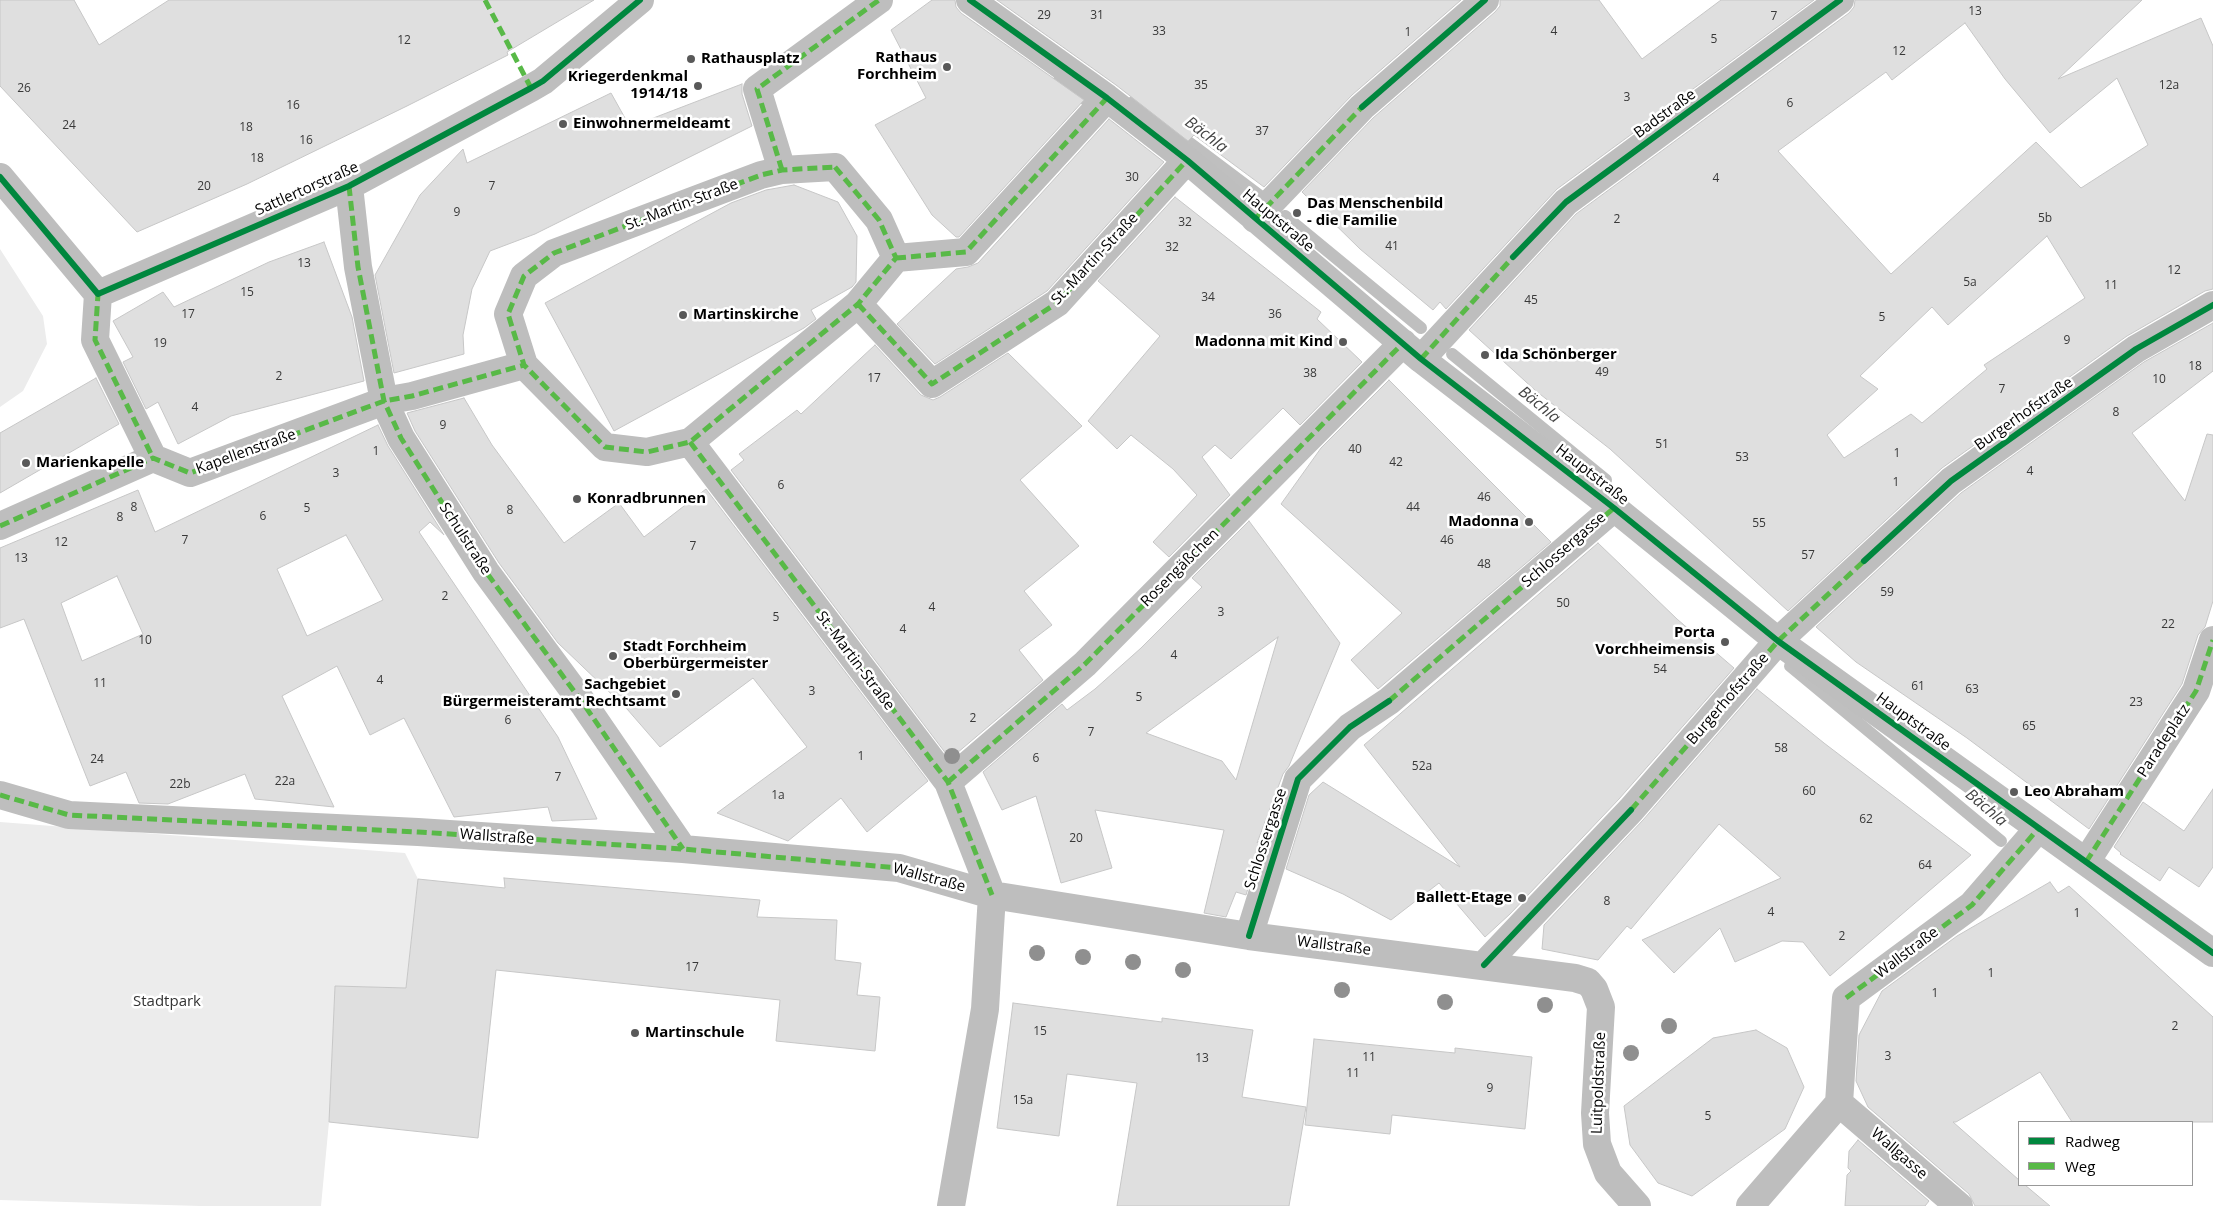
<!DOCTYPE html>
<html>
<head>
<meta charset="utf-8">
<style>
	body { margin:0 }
	#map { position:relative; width:2213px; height:1206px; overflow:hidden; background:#fff; font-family:"Open Sans",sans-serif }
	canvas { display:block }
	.legend { position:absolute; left:2018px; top:1121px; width:175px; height:65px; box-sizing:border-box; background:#fff; border:1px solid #999; margin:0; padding:6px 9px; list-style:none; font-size:15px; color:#000 }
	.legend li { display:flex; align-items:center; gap:10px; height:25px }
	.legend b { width:25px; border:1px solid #999 }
</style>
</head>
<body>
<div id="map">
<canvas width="2213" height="1206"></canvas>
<ul class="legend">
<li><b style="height:6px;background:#00873e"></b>Radweg</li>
<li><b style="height:6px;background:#58b947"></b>Weg</li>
</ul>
</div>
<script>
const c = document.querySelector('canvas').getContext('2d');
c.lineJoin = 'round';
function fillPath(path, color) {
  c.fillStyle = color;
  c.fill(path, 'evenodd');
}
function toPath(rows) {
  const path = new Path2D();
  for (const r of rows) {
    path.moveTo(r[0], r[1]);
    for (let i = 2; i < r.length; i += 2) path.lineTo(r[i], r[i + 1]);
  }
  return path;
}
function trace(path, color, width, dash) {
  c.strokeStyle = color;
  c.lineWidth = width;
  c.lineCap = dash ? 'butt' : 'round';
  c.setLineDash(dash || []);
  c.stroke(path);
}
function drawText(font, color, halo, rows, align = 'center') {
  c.font = font + ' "Open Sans",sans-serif';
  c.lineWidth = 5;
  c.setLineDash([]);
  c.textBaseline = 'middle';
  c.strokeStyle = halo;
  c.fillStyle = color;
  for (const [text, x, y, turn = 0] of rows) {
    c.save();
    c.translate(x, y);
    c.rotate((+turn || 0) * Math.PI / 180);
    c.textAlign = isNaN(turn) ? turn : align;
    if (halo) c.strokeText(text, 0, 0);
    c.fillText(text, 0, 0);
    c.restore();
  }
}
fillPath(toPath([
	[0,249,43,316,47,344,23,391,0,407],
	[0,822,405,853,418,879,406,988,335,986,329,1122,321,1206,200,1206,0,1200]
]), '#ececec');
trace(toPath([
	[1059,80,1091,104],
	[1134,101,1259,195],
	[1285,216,1421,328],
	[1452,354,1606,480],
	[1790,666,2001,841]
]), '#bfbfbf', 12);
const building = toPath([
	[0,0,74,0,99,45,169,0,594,0,507,52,508,55,407,106,247,184,137,232,0,86,0,0],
	[932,0,955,0,956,7,961,13,1084,100,959,237,956,237,932,215,875,125,926,98,891,30,932,0],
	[997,0,1461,0,1352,95,1264,187,1194,135,1188,141,1116,85,997,0],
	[1500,0,1599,0,1642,59,1721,0,1814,0,1557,189,1446,309,1440,302,1433,310,1360,249,1302,192,1373,118,1495,12,1500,6,1500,0],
	[1855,0,2142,0,2058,79,2201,18,2213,46,2213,289,2205,291,2127,336,1942,468,1788,611,1610,449,1536,391,1469,330,1576,214,1849,13,1854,7,1855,0],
	[1965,23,2005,79,2050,133,2117,78,2148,145,2081,188,2036,142,1891,274,1778,151,1886,72,1892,80,1965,23],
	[2047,236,2085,298,1984,365,1987,369,1922,423,1911,414,1844,458,1827,435,1878,389,1860,376,1932,307,1948,325,2047,236],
	[742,84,742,94,752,126,535,234,490,251,472,289,463,335,464,354,394,373,375,275,420,195,463,149,467,163,611,93,630,127,742,84],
	[1109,119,1164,162,1047,291,935,364,897,324,956,269,968,267,978,263,1109,119],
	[794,185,838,202,857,236,856,282,852,287,811,310,816,319,804,328,614,431,545,303,731,203,766,190,794,185],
	[1175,197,1321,312,1317,319,1362,362,1300,425,1283,408,1231,459,1215,445,1202,457,1230,495,1169,557,1153,542,1197,495,1173,469,1131,435,1117,449,1088,421,1160,336,1098,281,1175,197],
	[324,242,352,317,364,381,231,416,178,444,158,402,146,409,123,362,133,357,113,321,163,292,174,307,269,262,324,242],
	[2213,323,2213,371,2132,433,2185,501,2207,434,2213,435,2213,601,2205,627,2198,635,2182,684,2089,829,1967,738,1856,662,1816,627,1961,493,2144,362,2213,323],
	[875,345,921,395,933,400,940,397,1008,353,1082,426,1020,480,1079,546,1024,591,1052,625,1019,650,1043,680,950,759,731,470,744,460,739,454,797,410,801,414,875,345],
	[96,378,119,424,0,493,0,433,96,378],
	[1389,380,1551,542,1378,689,1351,660,1402,613,1281,504,1321,448,1389,380],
	[464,398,492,445,564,543,619,503,644,537,706,489,928,781,867,832,841,798,788,841,717,813,807,747,753,678,660,747,627,709,558,643,499,563,415,431,407,413,464,398],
	[378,425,388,446,444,535,430,522,419,532,558,737,597,819,552,821,548,807,454,817,404,718,370,735,337,666,282,696,334,807,255,799,245,774,168,804,139,803,126,772,90,786,24,619,0,628,0,548,138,490,155,532,378,425],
	[346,535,383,600,307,636,277,569,346,535],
	[117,576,143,634,82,661,61,603,117,576],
	[1249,521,1340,643,1289,766,1283,774,1257,843,1264,836,1246,895,1236,892,1226,917,1204,913,1224,830,1095,810,1112,868,1061,883,1036,796,1002,810,983,772,1062,704,1067,710,1095,689,1141,648,1202,587,1192,578,1249,521],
	[1278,637,1236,780,1222,761,1146,733,1278,637],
	[1598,543,1677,619,1734,668,1619,799,1510,914,1485,937,1439,883,1391,920,1343,894,1286,869,1309,795,1323,782,1460,867,1364,745,1598,543],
	[1757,689,1824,743,1971,855,1830,976,1803,942,1782,941,1735,962,1720,928,1674,973,1642,940,1781,878,1719,824,1631,929,1627,926,1598,960,1542,949,1544,925,1643,820,1757,689],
	[2213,789,2213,867,2199,887,2169,867,2160,881,2120,854,2121,853,2114,847,2143,802,2184,831,2213,789],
	[504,878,760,900,757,917,837,920,835,960,861,963,857,995,880,997,875,1051,776,1041,780,1000,496,970,478,1138,329,1122,335,986,406,988,418,879,505,888,504,878],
	[2050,882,2058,893,2069,886,2213,1017,2213,1122,2072,1122,2040,1072,1956,1122,1953,1122,2019,1180,2019,1185,2025,1185,2050,1206,1975,1206,1969,1194,1868,1107,1856,1081,1859,1035,1882,991,1957,936,2050,882],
	[1013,1003,1162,1022,1162,1018,1253,1030,1242,1097,1306,1107,1289,1206,1117,1206,1137,1083,1067,1074,1059,1136,997,1128,1013,1003],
	[1756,1030,1787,1048,1804,1087,1785,1129,1692,1196,1658,1183,1630,1145,1624,1106,1713,1038,1756,1030],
	[1314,1039,1455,1053,1455,1048,1532,1057,1525,1129,1392,1115,1390,1134,1305,1125,1314,1039],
	[1858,1140,1929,1201,1925,1206,1845,1206,1847,1175,1851,1171,1848,1168,1849,1151,1858,1140]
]);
fillPath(building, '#dfdfdf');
trace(building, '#c7c7c7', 1);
trace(toPath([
	[970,0,1107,98,1187,160,1421,359,1614,508,1778,641,2213,953],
	[835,167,879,220,896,258,858,304,690,442,647,452,605,447,524,365,508,314,524,276,554,253,761,175,782,170,835,167],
	[782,170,757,89,879,0],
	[0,177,98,294,95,340,153,458],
	[349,186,358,267,384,401,401,438,486,572,585,706,683,849],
	[1255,219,1362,107,1485,0],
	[896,258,966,252,1107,98],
	[98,294,349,186,531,88,543,81,640,0],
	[858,304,932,384,1057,303,1187,160],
	[1421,359,1566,202,1840,0],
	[690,442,948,782,992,895,985,1009,951,1206],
	[0,526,153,458,190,473,384,401,412,396,524,365],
	[948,782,1085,664,1403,343],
	[0,795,69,815,418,832,683,849,899,868,992,895,1249,936,1575,978,1588,982,1594,989,1601,1007,1595,1113,1597,1144,1608,1173,1637,1206],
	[2086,862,2196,691,2213,640],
	[1249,936,1298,779,1350,727,1389,701,1614,508],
	[1484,965,1631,810,1778,641,1951,481,2136,349,2213,305],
	[1839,1103,1846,998,1972,905,2038,829],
	[1839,1103,1959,1206],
	[1750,1206,1839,1103]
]), '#bebebe', 28);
trace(toPath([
	[485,0,531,88],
	[835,167,879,220,896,258,858,304,690,442,647,452,605,447,524,365,508,314,524,276,554,253,761,175,782,170,835,167],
	[782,170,757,89,879,0],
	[349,186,358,267,384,401,401,438,486,572,585,706,683,849],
	[1255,219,1362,107],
	[896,258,966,252,1107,98],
	[96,292,98,294,95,340,153,458],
	[858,304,932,384,1057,303,1187,160],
	[1421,359,1513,257],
	[690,442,948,782,992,895],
	[0,526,153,458,190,473,384,401,412,396,524,365],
	[1389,701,1614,508],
	[948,782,1085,664,1403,343],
	[0,795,69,815,418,832,683,849,899,868],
	[1631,810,1778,641,1864,561],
	[2086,862,2196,691,2213,640],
	[1846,998,1972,905,2038,829]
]), '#58b947', 5, [10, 5]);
trace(toPath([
	[970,0,1107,98,1187,160,1421,359,1614,508,1778,641,2213,953],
	[1362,107,1485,0],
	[0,177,98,294,349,186,531,88,543,81,640,0],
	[1513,257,1566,202,1840,0],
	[1864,561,1951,481,2136,349,2213,305],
	[1249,936,1298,779,1350,727,1389,701],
	[1484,965,1631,810]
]), '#00873e', 6);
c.fillStyle = '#8f8f8f';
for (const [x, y] of [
	[952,756],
	[1037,953],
	[1083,957],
	[1133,962],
	[1183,970],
	[1342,990],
	[1445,1002],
	[1545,1005],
	[1669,1026],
	[1631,1053]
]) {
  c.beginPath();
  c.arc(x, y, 8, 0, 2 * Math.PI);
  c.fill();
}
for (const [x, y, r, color] of [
	[691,59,5,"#595959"],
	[947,67,5,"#595959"],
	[698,86,5,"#595959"],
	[563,124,5,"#595959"],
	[1297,213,5,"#595959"],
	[683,315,5,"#595959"],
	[1343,342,5,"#595959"],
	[1485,355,5,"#595959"],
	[26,463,5,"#595959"],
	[577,499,5,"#595959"],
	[1529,522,5,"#595959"],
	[1725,642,5,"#595959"],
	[613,656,5,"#595959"],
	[676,694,5,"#595959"],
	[2014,792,5,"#595959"],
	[1522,898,5,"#595959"],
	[635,1033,5,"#595959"]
]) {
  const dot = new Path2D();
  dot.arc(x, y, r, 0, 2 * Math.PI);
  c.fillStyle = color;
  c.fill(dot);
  trace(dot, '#fff', 2);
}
drawText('12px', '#383838', null, [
	["13",1975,12],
	["29",1044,16],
	["31",1097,16],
	["7",1774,17],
	["33",1159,32],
	["4",1554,32],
	["1",1408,33],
	["5",1714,40],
	["12",404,41],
	["12",1899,52],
	["35",1201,86],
	["12a",2169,86],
	["26",24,89],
	["3",1627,98],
	["6",1790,104],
	["16",293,106],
	["24",69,126],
	["18",246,128],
	["37",1262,132],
	["16",306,141],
	["18",257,159],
	["30",1132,178],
	["4",1716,179],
	["20",204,187],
	["7",492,187],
	["9",457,213],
	["5b",2045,219],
	["2",1617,220],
	["32",1185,223],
	["41",1392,247],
	["32",1172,248],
	["13",304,264],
	["12",2174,271],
	["5a",1970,283],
	["11",2111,286],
	["15",247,293],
	["34",1208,298],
	["45",1531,301],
	["17",188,315],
	["36",1275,315],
	["5",1882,318],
	["9",2067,341],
	["19",160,344],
	["18",2195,367],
	["49",1602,373],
	["38",1310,374],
	["2",279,377],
	["17",874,379],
	["10",2159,380],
	["7",2002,390],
	["4",195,408],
	["8",2116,413],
	["9",443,426],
	["51",1662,445],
	["40",1355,450],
	["1",376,452],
	["1",1897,454],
	["53",1742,458],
	["42",1396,463],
	["4",2030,472],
	["3",336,474],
	["1",1896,483],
	["6",781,486],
	["46",1484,498],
	["8",134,508],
	["44",1413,508],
	["5",307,509],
	["8",510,511],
	["6",263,517],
	["8",120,518],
	["55",1759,524],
	["7",185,541],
	["46",1447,541],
	["12",61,543],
	["7",693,547],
	["57",1808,556],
	["13",21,559],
	["48",1484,565],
	["59",1887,593],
	["2",445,597],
	["50",1563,604],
	["4",932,608],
	["3",1221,613],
	["5",776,618],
	["22",2168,625],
	["4",903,630],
	["10",145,641],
	["4",1174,656],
	["54",1660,670],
	["4",380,681],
	["11",100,684],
	["61",1918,687],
	["63",1972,690],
	["3",812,692],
	["5",1139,698],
	["23",2136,703],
	["2",973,719],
	["6",508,721],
	["65",2029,727],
	["7",1091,733],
	["58",1781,749],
	["1",861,757],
	["6",1036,759],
	["24",97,760],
	["52a",1422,767],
	["7",558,778],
	["22a",285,782],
	["22b",180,785],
	["60",1809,792],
	["1a",778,796],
	["62",1866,820],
	["20",1076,839],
	["64",1925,866],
	["8",1607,902],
	["4",1771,913],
	["1",2077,914],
	["2",1842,937],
	["17",692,968],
	["1",1991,974],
	["1",1935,994],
	["2",2175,1027],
	["15",1040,1032],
	["3",1888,1057],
	["11",1369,1058],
	["13",1202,1059],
	["11",1353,1074],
	["9",1490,1089],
	["15a",1023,1101],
	["5",1708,1117]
]);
drawText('bold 15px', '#000', '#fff', [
	["Rathaus",937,58,"right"],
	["Forchheim",937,75,"right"],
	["Rathausplatz",701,59],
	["Kriegerdenkmal",688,77,"right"],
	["1914/18",688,94,"right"],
	["Einwohnermeldeamt",573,124],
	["Das Menschenbild",1307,204],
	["- die Familie",1307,221],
	["Martinskirche",693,315],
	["Madonna mit Kind",1333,342,"right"],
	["Ida Schönberger",1495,355],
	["Marienkapelle",36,463],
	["Konradbrunnen",587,499],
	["Madonna",1519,522,"right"],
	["Porta",1715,633,"right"],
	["Vorchheimensis",1715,650,"right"],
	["Stadt Forchheim",623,647],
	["Oberbürgermeister",623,664],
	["Sachgebiet",666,685,"right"],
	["Bürgermeisteramt Rechtsamt",666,702,"right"],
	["Leo Abraham",2024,792],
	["Ballett-Etage",1512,898,"right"],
	["Martinschule",645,1033]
], 'left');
drawText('15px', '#000', '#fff', [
	["Badstraße",1665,114,-36],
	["Sattlertorstraße",307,189,-24],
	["St.-Martin-Straße",682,205,-21],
	["Hauptstraße",1278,221,40],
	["St.-Martin-Straße",1095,259,-47],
	["Burgerhofstraße",2024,414,-35],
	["Kapellenstraße",246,452,-20],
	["Hauptstraße",1592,475,38],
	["Schulstraße",465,539,57],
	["Schlossergasse",1564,550,-41],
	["Rosengäßchen",1180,568,-45],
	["St.-Martin-Straße",855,661,53],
	["Burgerhofstraße",1728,699,-49],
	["Hauptstraße",1913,722,36],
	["Paradeplatz",2164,741,-57],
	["Wallstraße",497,837,4],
	["Schlossergasse",1266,839,-72],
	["Wallstraße",929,878,15],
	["Wallstraße",1334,946,7],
	["Wallstraße",1907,953,-37],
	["Luitpoldstraße",1599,1083,-88],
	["Wallgasse",1899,1154,41]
]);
drawText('15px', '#333', '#fff', [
	["Stadtpark",167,1002]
]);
drawText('italic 16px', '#444', '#fff', [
	["Bächla",1206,135,37],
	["Bächla",1539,405,39],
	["Bächla",1986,808,40]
]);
</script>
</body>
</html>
